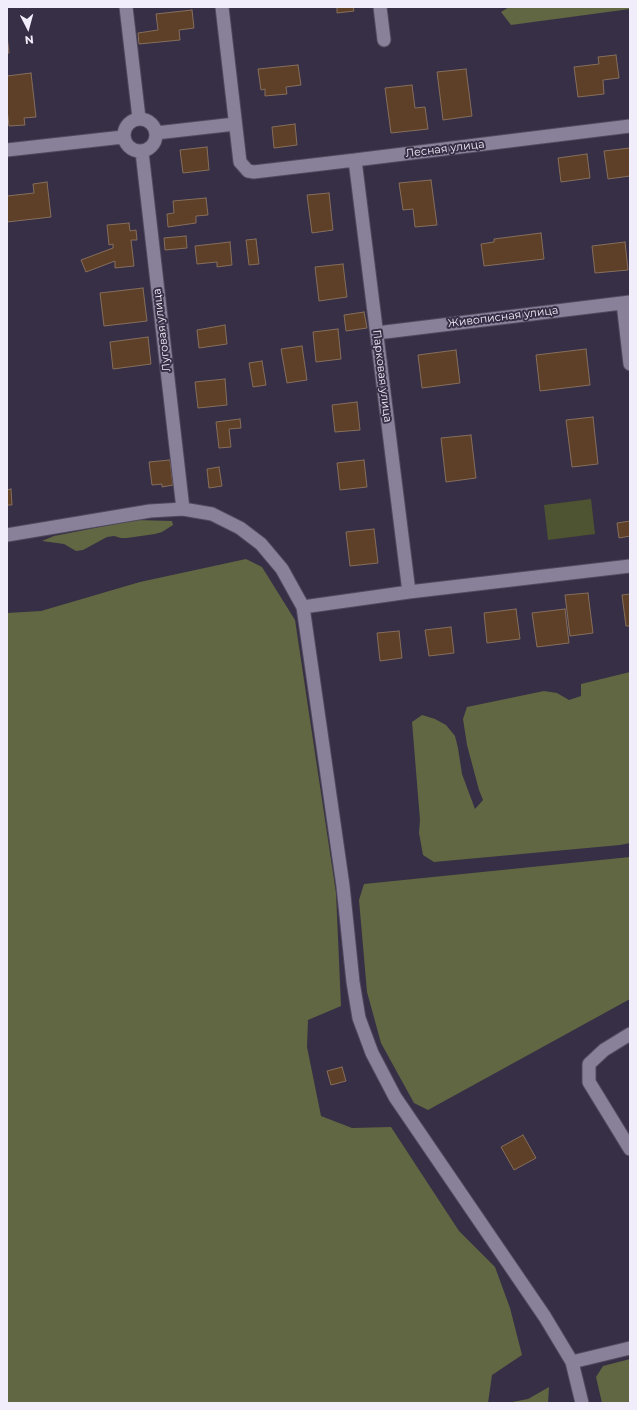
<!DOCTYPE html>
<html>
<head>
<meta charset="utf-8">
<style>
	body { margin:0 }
	#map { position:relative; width:637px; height:1410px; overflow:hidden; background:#372f45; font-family:Montserrat,sans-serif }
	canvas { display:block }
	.frame { position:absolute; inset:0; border:8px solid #f2edfb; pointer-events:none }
	.north { position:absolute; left:8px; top:8px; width:40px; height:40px; -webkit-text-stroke:3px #372f45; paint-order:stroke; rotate:174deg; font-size:11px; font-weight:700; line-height:16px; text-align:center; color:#f2edfb }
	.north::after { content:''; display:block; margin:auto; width:14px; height:18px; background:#f2edfb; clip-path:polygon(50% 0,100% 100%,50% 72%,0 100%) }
</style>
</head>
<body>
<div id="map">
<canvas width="637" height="1410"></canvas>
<div class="frame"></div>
<div class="north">N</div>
</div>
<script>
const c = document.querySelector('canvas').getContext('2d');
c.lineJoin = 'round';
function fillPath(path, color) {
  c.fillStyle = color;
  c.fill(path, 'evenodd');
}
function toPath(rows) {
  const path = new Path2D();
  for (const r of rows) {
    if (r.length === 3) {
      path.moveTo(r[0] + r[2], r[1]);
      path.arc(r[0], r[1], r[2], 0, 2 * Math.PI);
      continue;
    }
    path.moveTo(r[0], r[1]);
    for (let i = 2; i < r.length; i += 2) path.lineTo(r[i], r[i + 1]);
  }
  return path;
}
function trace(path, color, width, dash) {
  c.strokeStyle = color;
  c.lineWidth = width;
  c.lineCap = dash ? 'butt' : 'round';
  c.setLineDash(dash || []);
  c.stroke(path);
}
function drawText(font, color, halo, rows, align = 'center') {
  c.font = font + ' Montserrat,sans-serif';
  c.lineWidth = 4;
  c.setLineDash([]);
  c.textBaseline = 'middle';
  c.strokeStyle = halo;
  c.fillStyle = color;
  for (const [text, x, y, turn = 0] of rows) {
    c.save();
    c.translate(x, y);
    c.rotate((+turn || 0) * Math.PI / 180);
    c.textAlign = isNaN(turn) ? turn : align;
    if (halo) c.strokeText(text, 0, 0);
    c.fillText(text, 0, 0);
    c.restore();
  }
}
fillPath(toPath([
	[591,499,595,534,548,540,544,505]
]), '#4e5331');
fillPath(toPath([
	[509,7,630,7,630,9,511,25,501,12],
	[136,520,172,521,173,525,162,532,155,534,127,538,121,538,114,536,107,537,83,550,76,551,64,544,42,541,54,536],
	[246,559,262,567,295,620,336,893,341,1006,308,1020,307,1047,321,1116,352,1128,391,1127,459,1231,495,1267,510,1308,522,1355,492,1375,488,1403,7,1403,7,613,41,611,140,582],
	[630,672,630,843,620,845,434,862,423,855,419,833,420,820,412,722,422,715,435,719,446,725,455,736,458,748,462,774,475,809,483,800,479,790,467,745,463,719,467,707,544,691,557,693,569,700,581,696,581,684],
	[630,857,630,999,428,1110,414,1103,381,1043,367,992,359,900,364,884],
	[630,1359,630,1403,602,1403,596,1377,603,1366],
	[549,1387,548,1403,507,1403,528,1399]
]), '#616742');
const building = toPath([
	[337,7,353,7,354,11,337,13,337,7],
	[192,10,194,28,179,30,180,40,139,44,138,33,158,30,156,14,192,10],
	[7,35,9,53,7,53,7,35],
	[616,55,619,78,603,80,604,94,578,97,574,67,599,64,598,57,616,55],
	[298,65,301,85,286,87,287,94,265,96,265,89,261,90,258,69,298,65],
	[466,69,472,116,443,120,437,72,466,69],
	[31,73,36,117,24,118,25,125,9,126,7,109,7,76,31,73],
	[412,85,415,108,425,107,428,129,391,133,385,88,412,85],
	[295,124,297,145,274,148,272,127,295,124],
	[207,147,209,170,183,173,180,150,207,147],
	[630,148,630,176,608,179,604,151,630,148],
	[587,154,590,178,561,182,558,158,587,154],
	[431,180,437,225,415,227,413,209,403,210,399,183,431,180],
	[47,182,51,217,7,222,7,196,34,193,33,184,47,182],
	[329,193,333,230,312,233,307,195,329,193],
	[206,198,208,215,196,216,196,223,168,227,167,214,174,213,173,201,206,198],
	[129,223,130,231,136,230,137,240,131,240,134,266,115,268,115,261,86,272,81,260,113,248,113,244,109,245,107,225,129,223],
	[541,233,544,259,484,266,481,244,494,242,494,239,541,233],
	[186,236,187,248,165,250,164,238,186,236],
	[256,239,259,264,249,265,246,240,256,239],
	[230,242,232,265,217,267,217,262,197,264,195,246,230,242],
	[625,242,628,270,595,273,592,246,625,242],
	[343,264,347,297,319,301,315,267,343,264],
	[143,288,147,321,104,326,100,293,143,288],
	[364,312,367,328,346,331,344,315,364,312],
	[225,325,227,344,199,348,197,330,225,325],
	[338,329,341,359,316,362,313,332,338,329],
	[148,337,151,364,113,369,110,342,148,337],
	[302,346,307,380,287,383,281,349,302,346],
	[586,349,590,385,540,391,536,355,586,349],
	[456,350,460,383,422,388,418,355,456,350],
	[262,361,266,385,253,387,249,363,262,361],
	[225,379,227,405,198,408,195,382,225,379],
	[357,402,360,430,335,432,332,405,357,402],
	[593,417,598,464,572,467,566,420,593,417],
	[240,419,241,428,229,429,231,447,219,448,216,422,240,419],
	[471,435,476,478,446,482,441,438,471,435],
	[170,460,173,485,162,487,162,484,152,485,149,462,170,460],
	[364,460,367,487,340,490,337,463,364,460],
	[219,467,222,486,209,488,207,469,219,467],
	[11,489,12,505,7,505,7,490,11,489],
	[630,521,630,536,619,538,617,523,630,521],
	[374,529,378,563,350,566,346,532,374,529],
	[588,593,593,633,570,636,565,595,588,593],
	[630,594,630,626,626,626,622,595,630,594],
	[516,609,520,639,487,643,484,613,516,609],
	[565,609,569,643,537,647,532,613,565,609],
	[451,627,454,653,429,656,425,630,451,627],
	[399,631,402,658,380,661,377,633,399,631],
	[342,1067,346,1081,331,1085,327,1071,342,1067],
	[523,1135,536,1158,514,1170,501,1147,523,1135]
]);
fillPath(building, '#5e4028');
trace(building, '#856e5c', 1);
const minor = toPath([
	[126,7,139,118],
	[222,7,240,162,248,171,254,172,355,160,630,126],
	[380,7,384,40],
	[140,135,16],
	[156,133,235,124],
	[7,150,123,137],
	[142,152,183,509],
	[355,160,409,592],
	[623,303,630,364],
	[377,333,630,302],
	[7,535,150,511,183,509,212,514,240,528,261,544,282,569,303,607,343,886,353,982,359,1018,372,1053,395,1097,545,1317,572,1362,582,1403],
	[303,607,409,592,630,566],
	[630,1034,604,1050,589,1064,589,1082,630,1149],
	[572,1362,630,1348]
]);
trace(minor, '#514a5d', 15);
trace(minor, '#89809a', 13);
drawText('11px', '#f2edfb', '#372f45', [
	["Лесная улица",445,149,-7],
	["Живописная улица",503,317,-7],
	["Луговая улица",162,330,-97],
	["Парковая улица",382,376,83]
]);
</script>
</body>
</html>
